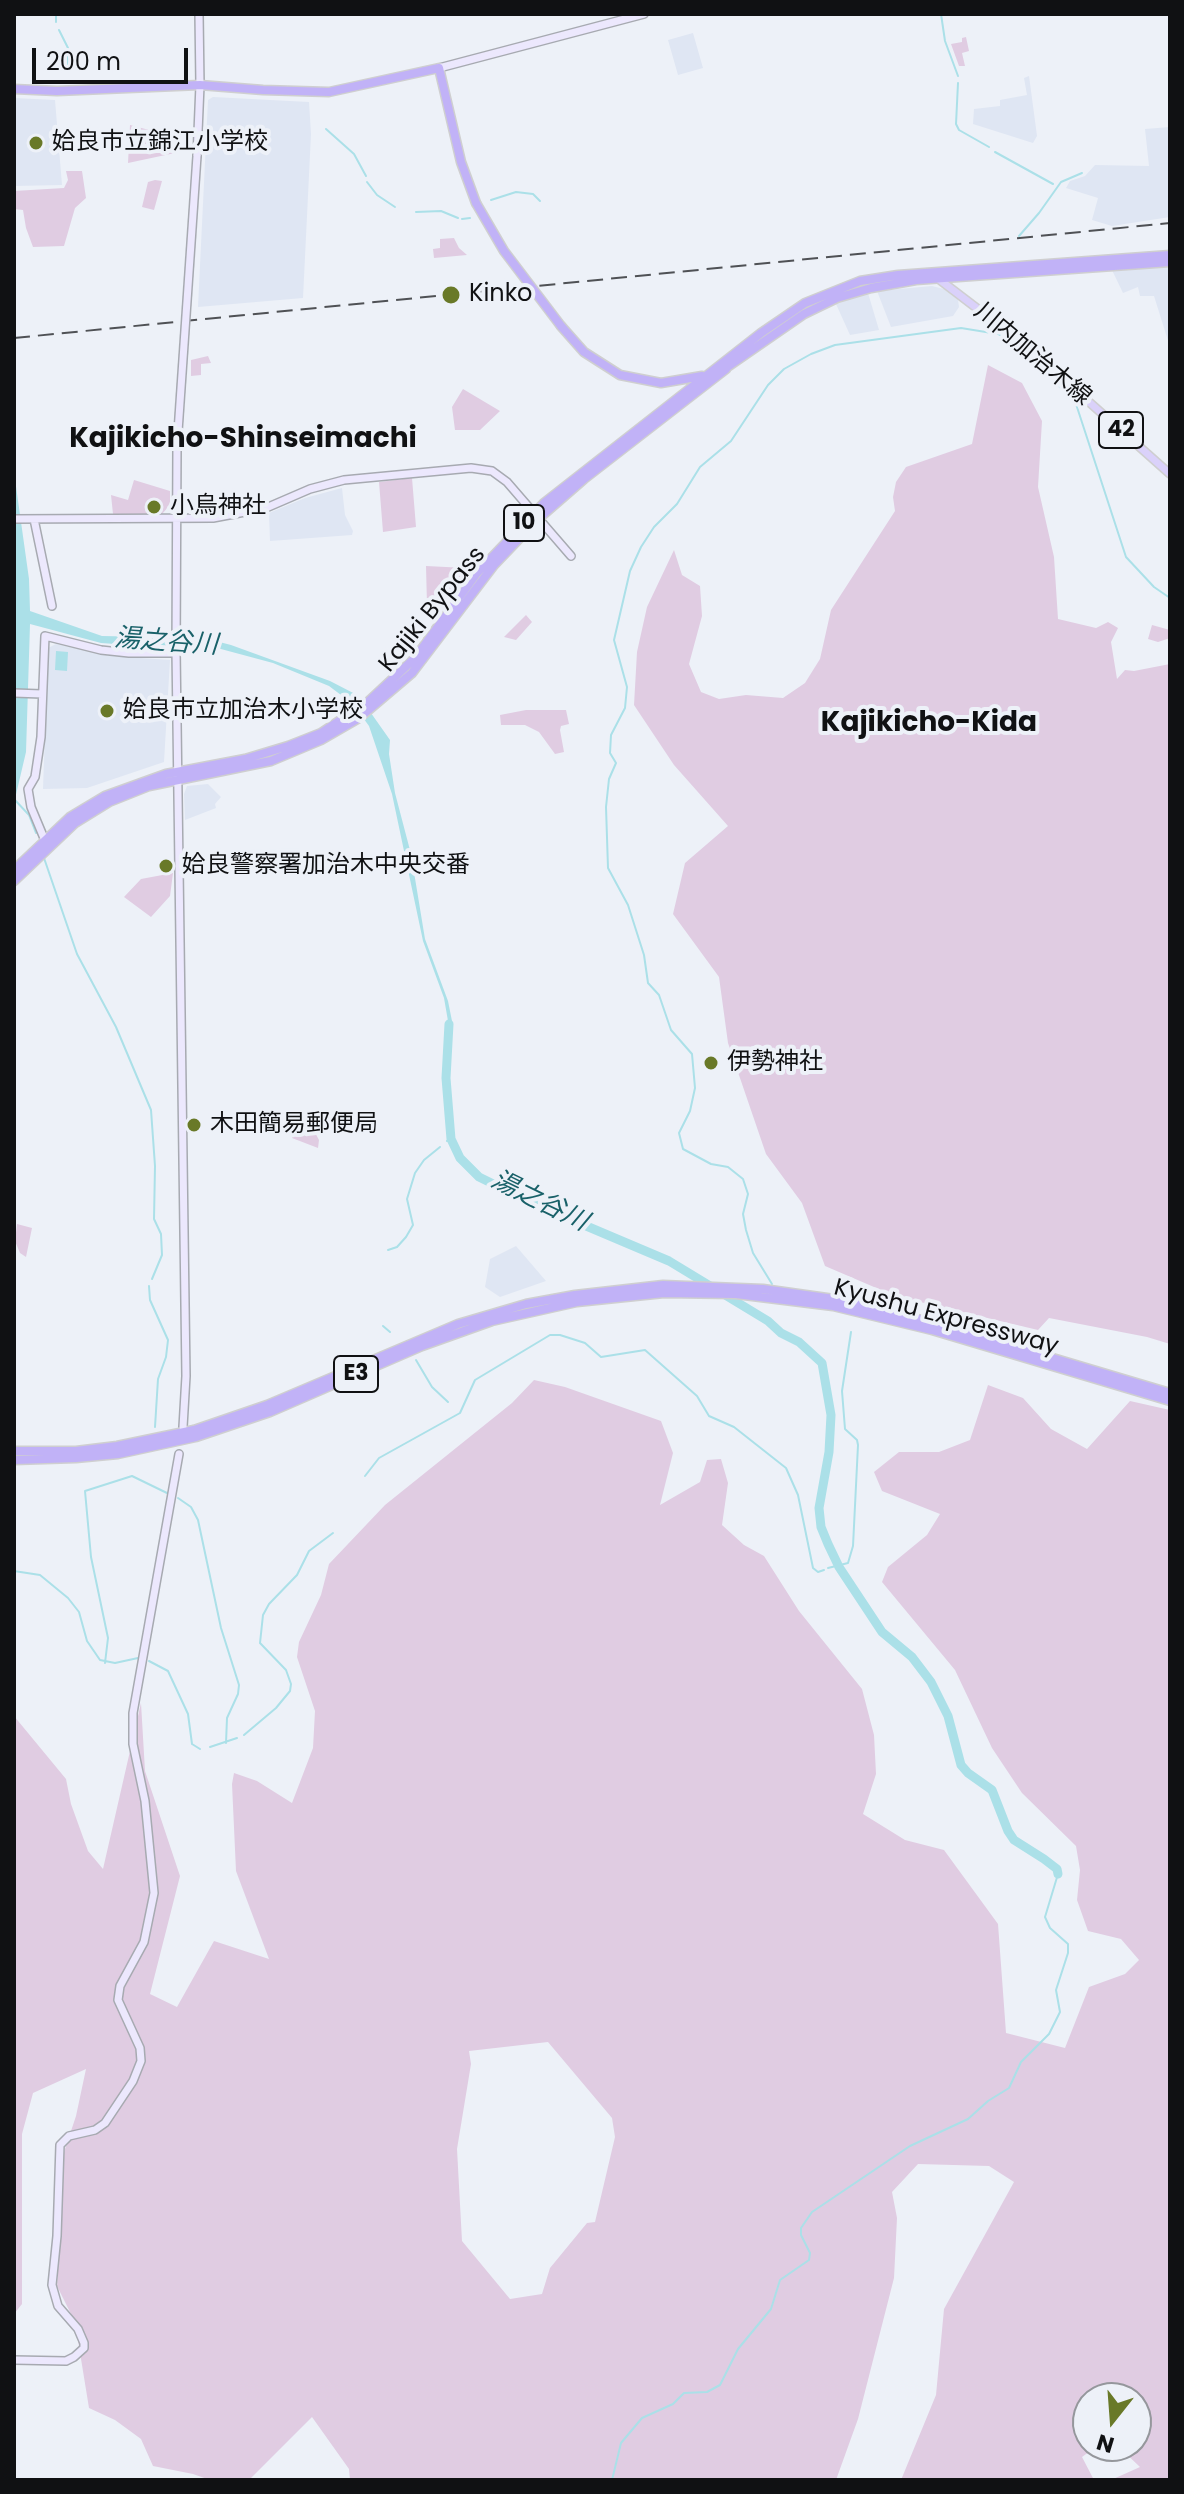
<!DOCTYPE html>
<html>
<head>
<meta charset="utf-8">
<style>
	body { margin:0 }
	#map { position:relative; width:1184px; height:2494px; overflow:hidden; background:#edf1f8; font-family:Poppins,sans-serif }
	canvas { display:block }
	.frame { position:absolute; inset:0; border:16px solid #101113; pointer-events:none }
	.north { position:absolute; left:1072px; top:2382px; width:80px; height:80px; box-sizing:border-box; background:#edf1f8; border:2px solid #95979c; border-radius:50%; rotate:197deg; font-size:22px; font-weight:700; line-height:32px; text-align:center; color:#101113 }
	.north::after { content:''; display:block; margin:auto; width:28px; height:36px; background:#697928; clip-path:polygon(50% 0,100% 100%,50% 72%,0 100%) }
	.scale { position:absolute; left:32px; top:48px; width:156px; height:36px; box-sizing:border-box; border:4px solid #101113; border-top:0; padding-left:10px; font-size:24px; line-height:28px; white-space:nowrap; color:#101113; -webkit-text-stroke:6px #edf1f8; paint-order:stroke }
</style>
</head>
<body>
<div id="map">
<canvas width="1184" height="2494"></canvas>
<div class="frame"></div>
<div class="north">N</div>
<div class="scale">200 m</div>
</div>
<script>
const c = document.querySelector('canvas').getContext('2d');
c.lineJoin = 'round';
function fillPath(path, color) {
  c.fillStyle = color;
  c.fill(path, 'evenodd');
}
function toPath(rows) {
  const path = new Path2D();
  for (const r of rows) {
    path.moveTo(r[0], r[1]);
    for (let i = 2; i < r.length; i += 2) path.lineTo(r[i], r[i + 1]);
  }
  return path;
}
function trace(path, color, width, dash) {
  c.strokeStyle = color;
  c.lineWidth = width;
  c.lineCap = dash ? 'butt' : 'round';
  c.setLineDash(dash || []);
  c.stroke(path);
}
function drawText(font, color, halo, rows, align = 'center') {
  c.font = font + ' Poppins,"Noto Sans JP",sans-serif';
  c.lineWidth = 8;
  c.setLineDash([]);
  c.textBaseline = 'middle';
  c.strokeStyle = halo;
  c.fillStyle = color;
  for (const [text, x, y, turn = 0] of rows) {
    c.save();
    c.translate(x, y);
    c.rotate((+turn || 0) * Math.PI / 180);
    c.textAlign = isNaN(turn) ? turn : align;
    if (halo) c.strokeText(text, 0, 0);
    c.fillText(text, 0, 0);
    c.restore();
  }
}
fillPath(toPath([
	[693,33,703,68,678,75,668,40],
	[1029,76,1037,136,1033,143,973,124,974,109,1000,106,1000,100,1027,95,1024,78],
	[213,97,309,102,311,134,303,298,198,307,208,100],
	[14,98,55,100,62,185,14,186],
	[1170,127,1170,217,1112,226,1092,220,1098,198,1066,188,1070,181,1085,176,1095,165,1149,166,1145,129],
	[1170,265,1170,347,1154,296,1140,296,1138,287,1123,293,1111,268],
	[932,286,944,289,958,300,959,307,953,316,891,327,877,291],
	[868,293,879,330,850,335,836,304],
	[342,488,345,515,353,531,352,535,270,541,269,513,305,498],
	[56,644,111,656,170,660,164,762,87,788,43,789,48,648],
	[208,784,221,797,215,804,216,808,185,820,184,794,187,786],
	[516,1246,546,1281,500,1297,485,1287,490,1259]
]), '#dfe6f3');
fillPath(toPath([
	[966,37,969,51,962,53,965,66,959,66,951,44,962,42,962,38],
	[130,125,191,141,189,150,128,163],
	[66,171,82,171,86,198,75,208,64,246,33,247,26,228,23,210,14,209,14,191,64,188,68,180],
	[155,180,162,181,154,210,142,207,148,182],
	[454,238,459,248,467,255,434,258,433,249,440,248,440,239],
	[208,356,211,363,201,364,201,375,191,376,191,360],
	[988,365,1022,383,1042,421,1038,487,1054,557,1058,619,1096,628,1108,622,1118,628,1111,642,1117,679,1125,670,1134,671,1170,664,1170,1344,1147,1337,1049,1318,1038,1330,895,1296,825,1266,802,1203,766,1154,728,1043,719,977,673,914,685,863,728,826,674,765,634,705,637,652,647,607,674,550,682,575,700,586,702,616,689,664,701,692,719,699,746,695,783,698,805,683,820,659,831,610,895,511,893,497,896,482,906,467,972,444],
	[463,389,500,411,480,430,455,430,452,407],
	[412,478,416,527,383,532,379,482],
	[134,480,170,491,170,505,162,514,113,514,111,495,128,500],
	[426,566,466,568,442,606,427,605],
	[526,615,532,622,516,640,504,637],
	[1152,625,1170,630,1170,638,1158,642,1148,639],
	[526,710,566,710,569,724,561,726,560,730,564,752,555,754,539,732,525,725,501,725,500,715],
	[173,873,170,896,151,917,124,897,141,879],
	[312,1127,319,1140,318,1148,292,1138,293,1135],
	[17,1224,32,1228,26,1257,20,1253,15,1241],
	[534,1380,565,1387,661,1421,673,1453,660,1505,700,1482,707,1460,721,1459,728,1483,722,1525,744,1545,764,1556,799,1611,862,1689,874,1735,876,1774,863,1814,905,1840,944,1850,998,1924,1006,2033,1065,2048,1089,1987,1125,1974,1139,1960,1121,1939,1088,1931,1077,1900,1080,1870,1076,1846,1022,1793,992,1748,955,1670,882,1582,888,1567,927,1535,940,1514,882,1491,874,1472,899,1452,939,1452,970,1440,988,1385,1023,1398,1051,1429,1087,1449,1130,1401,1170,1410,1170,2480,1111,2480,1140,2467,1118,2446,1136,2446,1136,2398,1088,2398,1088,2446,1097,2446,1082,2457,1094,2480,901,2480,936,2395,944,2309,1014,2182,989,2166,918,2164,892,2192,897,2218,894,2278,858,2419,836,2480,350,2480,349,2469,312,2417,249,2480,210,2480,193,2474,153,2466,141,2439,115,2420,89,2408,75,2322,57,2286,64,2152,76,2116,86,2069,33,2093,22,2134,22,2304,14,2314,14,1716,66,1779,71,1804,88,1851,103,1869,141,1703,145,1771,180,1876,150,1994,177,2007,214,1941,269,1959,236,1871,232,1784,234,1773,257,1781,292,1803,313,1748,315,1711,297,1657,299,1642,321,1595,329,1564,385,1505,512,1403],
	[548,2042,612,2118,615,2137,595,2222,587,2223,550,2268,542,2294,510,2299,462,2241,457,2149,471,2064,469,2051]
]), '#e0cce2');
fillPath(toPath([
	[14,472,29,579,30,611,102,636,204,638,231,645,330,681,359,696,390,740,389,754,395,793,411,854,425,939,448,1001,452,1021,450,1035,447,1035,448,1021,444,998,423,941,392,794,369,726,353,704,329,686,273,663,206,645,171,648,101,643,30,624,26,752,14,803],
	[56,651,68,652,67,671,55,670]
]), '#abe0e8');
trace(toPath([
	[941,14,945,41,958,76],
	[56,22,56,14],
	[59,30,68,48,68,70],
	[958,83,956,124,959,130,989,147],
	[326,129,354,154,366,176],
	[995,152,1053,184],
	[367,182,377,195,395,207],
	[491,200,516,192,533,194,540,201],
	[416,212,441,211,458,218],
	[462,219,470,218],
	[1019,236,1039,213,1061,182,1082,173],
	[14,799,29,815,36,833],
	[44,858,77,954,116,1027,151,1110,155,1166,154,1219,161,1234,162,1255,152,1279],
	[447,1141,451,1139],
	[388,1250,397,1247,406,1237,413,1225,407,1199,415,1173,424,1160,440,1147],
	[772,1284,753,1253,746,1230,743,1214,748,1194,743,1179,728,1167,711,1164,683,1149,679,1133,690,1111,695,1088,692,1054,671,1030,659,995,648,983,644,955,628,905,608,868,606,807,609,779,616,763,610,753,611,735,625,708,627,687,614,640,630,571,641,547,654,527,677,504,700,467,731,441,768,385,784,369,811,354,835,345,961,328,998,334,1007,339,1041,367,1076,404,1126,557,1154,587,1170,598],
	[149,1286,150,1300,168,1340,166,1357,158,1379,155,1427],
	[383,1326,390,1332],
	[416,1360,432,1387,448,1402],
	[365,1476,379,1458,460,1413,475,1380,550,1335,560,1335,585,1343,601,1357,645,1350,697,1396,709,1416,734,1427,786,1468,798,1495,813,1568,818,1572,824,1570],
	[178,1498,191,1507,198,1520,221,1628,239,1685,238,1694,227,1718,226,1743],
	[828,1568,848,1563,853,1546,858,1445,857,1440,845,1429,842,1391,851,1332],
	[14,1571,40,1575,68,1598,79,1612,87,1641,100,1660,115,1663,138,1658],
	[149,1661,168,1671,188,1714,192,1744,200,1749],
	[105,1663,108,1638,91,1557,85,1491,132,1476,169,1494],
	[244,1735,276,1708,290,1691,291,1684,286,1670,260,1643,263,1615,269,1604,297,1575,309,1551,333,1533],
	[210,1747,237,1738],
	[612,2480,621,2443,642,2418,673,2404,684,2393,707,2392,720,2385,738,2349,771,2309,780,2280,809,2260,810,2253,801,2235,801,2228,812,2212,910,2146,968,2119,988,2101,1009,2088,1021,2062,1049,2034,1060,2012,1056,1990,1068,1953,1068,1944,1050,1928,1045,1917,1058,1874]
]), '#abe0e8', 2);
trace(toPath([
	[449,1024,446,1078,451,1139,460,1158,479,1177,532,1203,669,1261,768,1321,781,1333,799,1342,822,1363,831,1415,829,1452,819,1508,821,1527,828,1544,839,1567,882,1632,912,1657,931,1682,948,1716,961,1765,968,1773,992,1790,1008,1831,1014,1840,1044,1859,1057,1869,1058,1874]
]), '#abe0e8', 9);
const secondary = toPath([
	[439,68,644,14],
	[197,156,200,85,199,14],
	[177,446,176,650,186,1376,183,1427],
	[14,519,213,518,266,508,310,489,344,480,471,468,492,471,507,482,571,556],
	[34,519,52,606],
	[14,693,42,694],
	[46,843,31,807,28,789,35,777,41,737,45,636,101,650,129,653,177,653],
	[14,2360,66,2361,74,2357,84,2348,84,2343,78,2329,58,2306,52,2285,57,2236,60,2145,69,2136,95,2130,105,2123,133,2081,141,2061,140,2048,118,2000,120,1986,144,1942,154,1893,145,1801,133,1744,133,1713,179,1454]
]);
const primary = toPath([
	[936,277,1025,345,1170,474]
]);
const highway = toPath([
	[14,89,57,91,200,85,263,90,329,92,439,68,461,162,476,203],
	[561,326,584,352,620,375,661,383,702,376],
	[723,370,804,314,837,298,871,288,916,280,1170,262],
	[14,870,70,817,105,796,166,774,245,759,288,746,321,733,369,701,415,658,477,573,544,503,761,333,805,303,860,281,898,275,1170,255],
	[14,881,75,823,109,802,149,786,271,761,321,740,359,718,412,673,494,565,538,519,584,479,726,369],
	[14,1451,76,1451,117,1446,194,1430,267,1405,458,1324,526,1304,575,1295,663,1285,763,1289,834,1299,935,1323,1170,1393],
	[14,1460,76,1458,118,1454,196,1437,270,1412,422,1346,492,1321,577,1302,664,1293,736,1294,833,1306,932,1330,1170,1401]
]);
trace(secondary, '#a7aab1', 10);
trace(primary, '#cfcfd0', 10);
trace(highway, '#cfcfd0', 11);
trace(secondary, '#ece8fd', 7);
trace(primary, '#dad1fa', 7);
trace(highway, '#c1b2f7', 8);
trace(toPath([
	[14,338,1170,223]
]), '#4f5155', 2, [16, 8]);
const secondaryBridge = toPath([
	[177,446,197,156]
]);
const highwayBridge = toPath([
	[476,203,504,251,561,326]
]);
trace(secondaryBridge, '#a7aab1', 10, []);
trace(highwayBridge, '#cfcfd0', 11, []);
trace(secondaryBridge, '#ece8fd', 7);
trace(highwayBridge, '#c1b2f7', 8);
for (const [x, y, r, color] of [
	[36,143,8,"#697928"],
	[451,295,10,"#697928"],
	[154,507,8,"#697928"],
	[107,711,8,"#697928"],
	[166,866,8,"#697928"],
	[711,1063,8,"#697928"],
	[194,1125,8,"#697928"]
]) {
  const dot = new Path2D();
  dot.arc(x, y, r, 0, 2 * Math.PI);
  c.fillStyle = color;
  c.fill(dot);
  trace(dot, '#edf1f8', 3);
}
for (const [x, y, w] of [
	[1121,430,44],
	[524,523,40],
	[356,1374,44]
]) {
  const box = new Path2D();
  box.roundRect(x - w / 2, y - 18, w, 36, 6);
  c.fillStyle = '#edf1f8';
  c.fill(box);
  trace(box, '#101113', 2);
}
drawText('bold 22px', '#101113', null, [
	["42",1121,430],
	["10",524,523],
	["E3",356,1374]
]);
drawText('24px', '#101113', '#edf1f8', [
	["姶良市立錦江小学校",52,143],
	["Kinko",469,295],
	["小烏神社",170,507],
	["姶良市立加治木小学校",123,711],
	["姶良警察署加治木中央交番",182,866],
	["伊勢神社",727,1063],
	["木田簡易郵便局",210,1125]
], 'left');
drawText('24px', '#101113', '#edf1f8', [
	["川内加治木線",1032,355,40],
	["Kajiki Bypass",433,610,-51],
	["Kyushu Expressway",946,1318,15]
]);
drawText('italic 26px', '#196169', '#edf1f8', [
	["湯之谷川",166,643,4],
	["湯之谷川",539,1202,26]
]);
drawText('bold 28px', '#101113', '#edf1f8', [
	["Kajikicho-Shinseimachi",243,440],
	["Kajikicho-Kida",929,724]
]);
</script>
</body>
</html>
